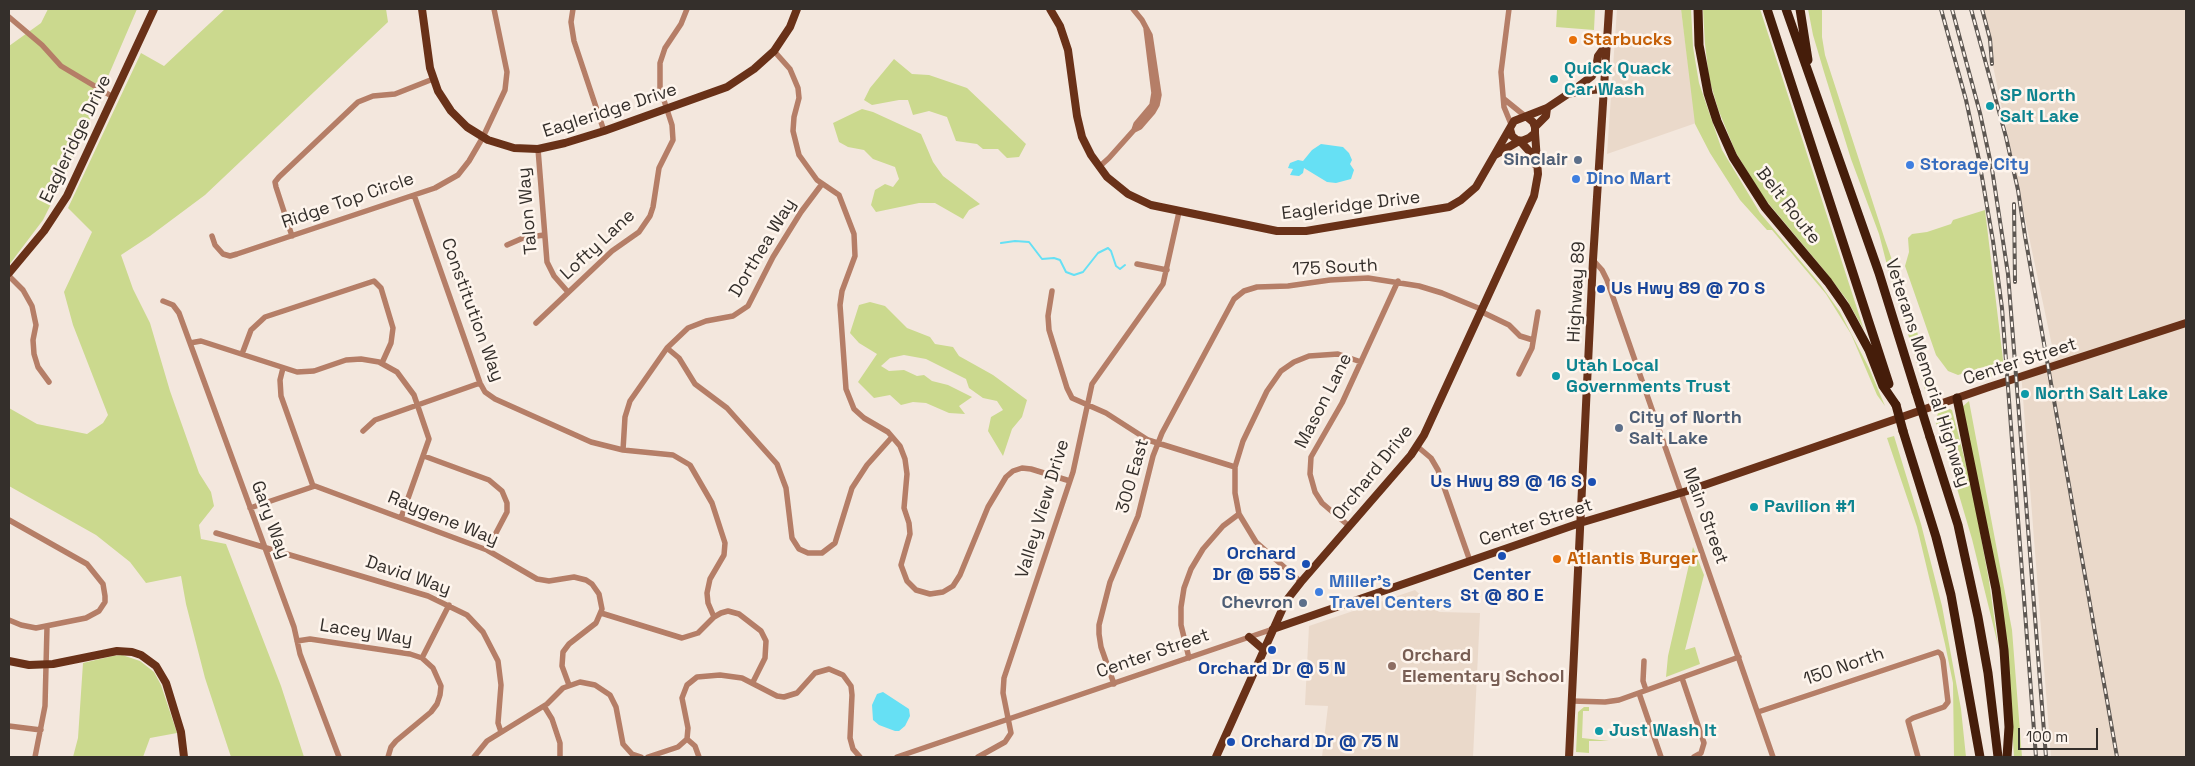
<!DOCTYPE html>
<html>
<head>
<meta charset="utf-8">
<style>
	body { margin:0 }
	#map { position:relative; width:2195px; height:766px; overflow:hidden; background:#f3e7dd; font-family:"Space Grotesk",sans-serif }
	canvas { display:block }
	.frame { position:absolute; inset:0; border:10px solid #342f2b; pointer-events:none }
	.scale { position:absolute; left:2018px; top:728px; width:80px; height:22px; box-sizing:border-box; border:2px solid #342f2b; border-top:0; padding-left:6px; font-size:15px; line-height:18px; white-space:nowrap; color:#342f2b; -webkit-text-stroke:4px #fef5ed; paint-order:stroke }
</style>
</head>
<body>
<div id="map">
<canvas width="2195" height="766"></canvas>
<div class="frame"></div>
<div class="scale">100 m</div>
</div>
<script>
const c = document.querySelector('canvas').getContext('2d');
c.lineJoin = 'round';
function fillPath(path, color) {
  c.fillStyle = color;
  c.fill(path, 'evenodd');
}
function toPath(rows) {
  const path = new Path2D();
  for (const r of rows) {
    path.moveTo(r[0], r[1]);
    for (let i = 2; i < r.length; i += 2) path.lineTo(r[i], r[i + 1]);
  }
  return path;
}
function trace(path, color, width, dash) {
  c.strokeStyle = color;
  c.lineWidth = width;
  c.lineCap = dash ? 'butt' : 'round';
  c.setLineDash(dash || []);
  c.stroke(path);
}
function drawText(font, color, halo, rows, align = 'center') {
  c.font = font + ' "Space Grotesk",sans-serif';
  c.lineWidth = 5;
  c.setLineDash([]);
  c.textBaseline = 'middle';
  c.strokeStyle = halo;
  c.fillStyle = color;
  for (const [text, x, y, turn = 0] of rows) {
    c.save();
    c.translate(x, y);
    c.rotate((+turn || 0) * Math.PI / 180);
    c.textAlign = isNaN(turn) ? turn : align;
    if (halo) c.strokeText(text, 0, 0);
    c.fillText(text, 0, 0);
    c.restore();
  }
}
fillPath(toPath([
	[1617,9,1681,9,1696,123,1607,154],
	[1981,9,2186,9,2186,757,2051,757,2021,372,2055,360],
	[1415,590,1439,612,1480,613,1473,757,1322,757,1328,706,1305,705,1309,626]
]), '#ead9ca');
fillPath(toPath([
	[48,9,137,9,67,172,43,220,9,265,9,46,41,23],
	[225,9,386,9,388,22,205,195,150,236,121,255,133,289,150,323,170,391,199,473,211,492,214,506,199,525,201,539,226,544,281,686,304,757,231,757,205,678,186,604,181,576,146,583,130,562,96,535,9,486,9,408,37,424,87,434,103,423,108,415,73,325,64,292,92,232,68,208,141,53,164,66],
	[1557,9,1595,9,1594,30,1556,27],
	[1681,9,1691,9,1693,47,1699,83,1722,150,1760,213,1820,284,1840,312,1869,368,1885,406,1877,395,1851,334,1826,294,1772,230,1767,230,1740,200,1710,153,1695,124],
	[1703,9,1760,9,1864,330,1847,300,1824,270,1764,198,1736,153,1718,109,1709,78,1705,44],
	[1808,9,1822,9,1822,37,1825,55,1885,240,1938,392,1926,393,1887,265,1879,234,1851,159,1824,72,1813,35],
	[894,59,912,74,929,75,967,88,1026,144,1019,157,1007,158,998,149,983,149,977,144,956,141,947,117,929,111,913,115,908,100,899,100,872,105,864,100,870,88],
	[862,109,873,112,921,134,933,162,943,176,980,204,969,210,963,219,935,203,919,203,876,212,871,205,875,190,885,184,893,187,899,179,895,167,873,159,864,150,848,147,839,142,833,123],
	[1985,210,2004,368,1990,378,1987,370,1983,367,1958,375,1948,371,1936,355,1905,266,1909,252,1908,238,1912,234,1927,232,1951,224,1953,220],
	[870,302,885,306,907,328,930,337,935,344,953,347,959,356,993,375,1027,400,1022,417,1012,429,1003,456,988,431,991,417,1003,410,997,401,983,398,969,388,966,379,926,359,904,355,890,358,881,366,889,371,904,370,917,376,924,375,932,381,948,385,972,397,959,406,965,414,949,413,926,403,913,402,901,405,890,395,874,398,858,382,877,354,859,343,850,333,859,305],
	[1969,401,2012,630,2022,757,2014,757,2010,691,1962,407],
	[1950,409,1952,410,1972,488,1989,581,1998,645,1972,539,1951,468,1936,423,1938,412],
	[1894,436,1921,524,1942,606,1961,709,1966,757,1954,757,1953,683,1945,644,1917,527,1887,438],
	[1693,547,1704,575,1685,650,1695,647,1700,664,1666,677,1668,656],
	[122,655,140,661,154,672,161,685,177,733,150,738,143,757,73,757,78,738,83,663,113,656],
	[1584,707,1589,707,1589,711,1583,711,1582,738,1609,741,1589,741,1589,753,1576,752,1578,712]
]), '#cbd98e');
fillPath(toPath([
	[1321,144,1343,147,1349,153,1352,160,1350,164,1354,170,1351,179,1336,183,1327,182,1304,168,1303,173,1299,176,1290,175,1293,169,1288,168,1290,163,1298,160,1303,161,1312,150],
	[883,692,909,709,910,716,905,726,899,731,895,731,879,725,873,720,872,705,877,694]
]), '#66e0f4');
trace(toPath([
	[1001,243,1015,241,1029,242,1042,259,1054,258,1060,260,1066,272,1074,275,1083,272,1098,253,1108,248,1111,251,1116,266,1120,269,1125,265]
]), '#66e0f4', 2);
trace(toPath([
	[573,9,571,22,574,41,604,131],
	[1133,9,1142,20,1150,35,1159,95,1157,105,1153,112,1140,127,1134,130],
	[1509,9,1501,72,1504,107,1511,124],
	[9,17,42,45,61,66,113,97],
	[774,51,790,69,798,88,799,98,794,117,793,131,799,155,817,180,839,195,854,234,855,256,842,291,840,305,846,389,854,409,864,418,888,432,900,446,905,459,907,474,904,508,909,523,910,534,901,565,907,581,916,590,930,594,943,592,953,586,960,575,988,507,1006,477,1013,471,1022,468,1031,469,1070,481],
	[1504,99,1525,116],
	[538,149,547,262,554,276,568,292],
	[1099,167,1109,158,1134,130,1136,124,1152,105,1154,93,1146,28],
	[414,195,480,383,485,392,495,399,591,442,623,450,673,455,690,465,712,503,725,543,724,555,710,579,707,593,708,603,714,617],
	[212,236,215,245,223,254,230,256,237,254,435,188,458,175,469,161,483,137,505,90,507,72,494,9],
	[292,236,276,187,275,182,279,177,358,102,373,96,395,94,433,79],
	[507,245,523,238,544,235],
	[1593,260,1602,270,1607,280,1773,757],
	[1137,264,1167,270],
	[9,276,23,290,32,306,36,325,33,340,34,354,38,367,49,382],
	[1052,291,1048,316,1049,330,1067,388,1072,398,1106,413,1148,440,1235,467],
	[163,301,173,305,179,313,294,627,300,654,339,757],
	[1482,312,1509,325,1520,336,1533,340],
	[536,323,612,251,639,232,650,216,653,207,659,168,673,140,672,125,660,88,660,63,665,48,681,24,687,9],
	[190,343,201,341,297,372,314,371,346,360,361,359,379,362,397,372,414,395,429,439,401,518],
	[667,348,679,358,695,384,727,408,777,464,786,488,792,538,799,549,808,553,822,553,835,543,852,488,867,465,892,437],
	[242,354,251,330,265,317,374,281,381,288,393,328,391,343,382,363],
	[283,368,280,380,281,396,313,486],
	[1519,374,1532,348,1538,312],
	[363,431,375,420,480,383],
	[1418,447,1431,458,1438,470,1470,561],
	[623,450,625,417,630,401,667,348,688,328,706,321,733,316,748,306,773,257,801,212,822,184],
	[424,456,489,480,502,491,507,503,507,512,487,550],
	[250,508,315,486,487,550,537,579,549,581,574,577,586,580,592,584,599,594,602,609,596,623,569,644,563,652,562,666,569,685],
	[1239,514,1256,542,1301,582],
	[9,520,87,564,103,584,105,596,105,602,99,611,86,618,36,628,21,625,9,620],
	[1349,526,1322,503,1315,492,1310,474,1311,457,1342,403,1398,281],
	[216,533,428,596,467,615,483,632,498,661,501,685,498,723,501,732],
	[601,613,682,638,698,633,714,617,721,613,728,611,739,614,761,631,766,641,765,658,753,682],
	[297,641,310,639,410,654,422,658,433,668,441,686,440,695,437,704,431,712,396,741,391,747,388,757],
	[422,658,449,605],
	[1189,658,1181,625,1181,607,1184,588,1191,569,1203,549,1223,526,1239,514,1235,493,1235,467,1243,441,1267,391,1281,371,1294,362,1309,356,1338,354,1361,362],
	[1644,661,1643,681,1646,690],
	[1682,678,1704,743,1701,753,1694,757],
	[1114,684,1101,647,1099,634,1099,625,1110,582,1138,516,1153,456,1162,433,1234,299,1244,291,1257,287,1288,286,1330,280,1368,278,1419,286,1442,293,1483,310],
	[1639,693,1661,757],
	[1572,701,1605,702,1619,700,1739,657],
	[544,706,552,719,560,743,560,757],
	[1758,712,1938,652,1941,654,1943,660,1948,702,1944,707,1913,718,1908,721,1918,757],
	[9,726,41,730],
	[687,739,695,746,699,757],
	[35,757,45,706,47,627],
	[474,757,487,741,547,704,563,688,580,682,595,685,610,695,616,707,623,744,632,754,641,757],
	[648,757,678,747,687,739,688,728,682,698,687,685,697,677,720,675,742,678,777,696,784,697,797,693,815,673,829,669,843,675,851,686,852,695,850,738,853,749,860,757],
	[897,757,1273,629],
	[978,757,1005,742,1011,733,1003,693,1004,678,1073,472,1092,384,1163,284,1179,212]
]), '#b57e67', 5.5);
trace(toPath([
	[422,9,430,68,438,91,451,111,467,127,488,140,514,148,538,149,565,143,604,131,727,87,754,69,774,51,790,27,797,9],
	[1050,9,1060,26,1068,50,1077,116,1082,137,1091,155,1107,177,1128,194,1151,205,1277,231,1306,231,1449,207,1461,200,1476,187,1514,121,1547,108,1568,94,1580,91,1603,89],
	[1570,93,1592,76,1596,68,1598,56,1606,45],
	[1535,127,1546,116,1547,108],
	[1510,129,1512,136,1517,140,1522,141,1529,138,1535,133,1535,127,1533,122,1527,117],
	[1520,141,1530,152,1535,164],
	[1495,155,1519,141],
	[9,273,44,231,67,196,154,9],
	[1273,629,1580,523,1687,491,1989,387,2186,323],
	[1249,637,1264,650],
	[9,661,29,665,53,664,117,651,132,652,141,655,156,666,166,683,181,732,184,757],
	[1216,757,1286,601,1301,582,1411,455,1424,435,1534,196,1538,174,1535,133],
	[1569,757,1593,260,1609,9]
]), '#693118', 8);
trace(toPath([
	[1698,9,1699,45,1708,93,1717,121,1733,157,1765,207,1828,282,1845,306,1869,350,1883,386,1896,405],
	[1767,9,1889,384],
	[1786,9,1879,273,1916,392],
	[1800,9,1808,60],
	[1957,398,1996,589,2004,650,2009,727,2007,757],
	[1903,431,1936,537,1951,595,1980,757],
	[1930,437,1958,525,1978,617,1988,673,1998,757]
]), '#451d0a', 9);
const rail = toPath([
	[1941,9,1966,100,1979,160,1993,241,2002,308,2036,757],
	[1952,9,1980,113,1992,169,2008,274,2046,757],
	[1971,9,2006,137,2018,190,2025,236,2117,757],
	[1982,9,1990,39,1992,64],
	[2014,204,2015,282]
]);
trace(rail, '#5d5752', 4);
trace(rail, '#fef5ed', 2, [5.5]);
trace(toPath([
	[1916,392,1930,437],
	[1896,405,1903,431]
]), '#451d0a', 9);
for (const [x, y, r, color] of [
	[1573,40,5,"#e8710a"],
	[1554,79,5,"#0f9aa8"],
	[1990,106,5,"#0f9aa8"],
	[1578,160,5,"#5c6f8a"],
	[1910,165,5,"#3f7fe0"],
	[1576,179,5,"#3f7fe0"],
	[1601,289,5,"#1a4fb4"],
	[1556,376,5,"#0f9aa8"],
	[2025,394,5,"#0f9aa8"],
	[1619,428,5,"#5c6f8a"],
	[1592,482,5,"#1a4fb4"],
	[1754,507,5,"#0f9aa8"],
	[1502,556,5,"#1a4fb4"],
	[1557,559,5,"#e8710a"],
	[1306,564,5,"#1a4fb4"],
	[1319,592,5,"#3f7fe0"],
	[1303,603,5,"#5c6f8a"],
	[1272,650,5,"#1a4fb4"],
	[1392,666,5,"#8d6e63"],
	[1599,731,5,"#0f9aa8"],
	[1231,742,5,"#1a4fb4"]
]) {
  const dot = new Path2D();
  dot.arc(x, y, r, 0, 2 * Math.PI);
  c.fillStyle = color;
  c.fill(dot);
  trace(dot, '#fef5ed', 2);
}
drawText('bold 18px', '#c56008', '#fef5ed', [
	["Starbucks",1583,40],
	["Atlantis Burger",1567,559]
], 'left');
drawText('bold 18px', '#0d838f', '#fef5ed', [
	["Quick Quack",1564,69],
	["Car Wash",1564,90],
	["SP North",2000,96],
	["Salt Lake",2000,117],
	["Utah Local",1566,366],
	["Governments Trust",1566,387],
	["North Salt Lake",2035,394],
	["Pavilion #1",1764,507],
	["Just Wash It",1609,731]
], 'left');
drawText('18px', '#342f2b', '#fef5ed', [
	["Eagleridge Drive",610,111,-18],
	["Eagleridge Drive",76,139,-64],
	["Ridge Top Circle",348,201,-19],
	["Eagleridge Drive",1351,206,-7],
	["Belt Route",1788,206,52],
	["Talon Way",528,211,-95],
	["Lofty Lane",598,245,-43],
	["Dorthea Way",763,248,-59],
	["175 South",1335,268,-3],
	["Highway 89",1577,292,-87],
	["Constitution Way",472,310,70],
	["Center Street",2020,362,-18],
	["Veterans Memorial Highway",1927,373,72],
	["Mason Lane",1324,401,-63],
	["Orchard Drive",1373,473,-51],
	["300 East",1133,476,-74],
	["Valley View Drive",1043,509,-73],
	["Main Street",1705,516,70],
	["Raygene Way",443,519,22],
	["Gary Way",270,520,70],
	["Center Street",1536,523,-18],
	["David Way",408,576,19],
	["Lacey Way",366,633,9],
	["Center Street",1153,654,-19],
	["150 North",1844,667,-19]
]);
drawText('bold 18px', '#4e5e75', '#fef5ed', [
	["Sinclair",1568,160],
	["City of North",1629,418,"left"],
	["Salt Lake",1629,439,"left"],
	["Chevron",1293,603]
], 'right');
drawText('bold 18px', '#366cbe', '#fef5ed', [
	["Storage City",1920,165],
	["Dino Mart",1586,179],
	["Miller's",1329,582],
	["Travel Centers",1329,603]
], 'left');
drawText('bold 18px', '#164399', '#fef5ed', [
	["Us Hwy 89 @ 70 S",1611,289],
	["Us Hwy 89 @ 16 S",1582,482,"right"],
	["Orchard",1296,554,"right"],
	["Dr @ 55 S",1296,575,"right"],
	["Center",1502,575,"center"],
	["St @ 80 E",1502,596,"center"],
	["Orchard Dr @ 5 N",1272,669,"center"],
	["Orchard Dr @ 75 N",1241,742]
], 'left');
drawText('bold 18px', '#785e54', '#fef5ed', [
	["Orchard",1402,656],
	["Elementary School",1402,677]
], 'left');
</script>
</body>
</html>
